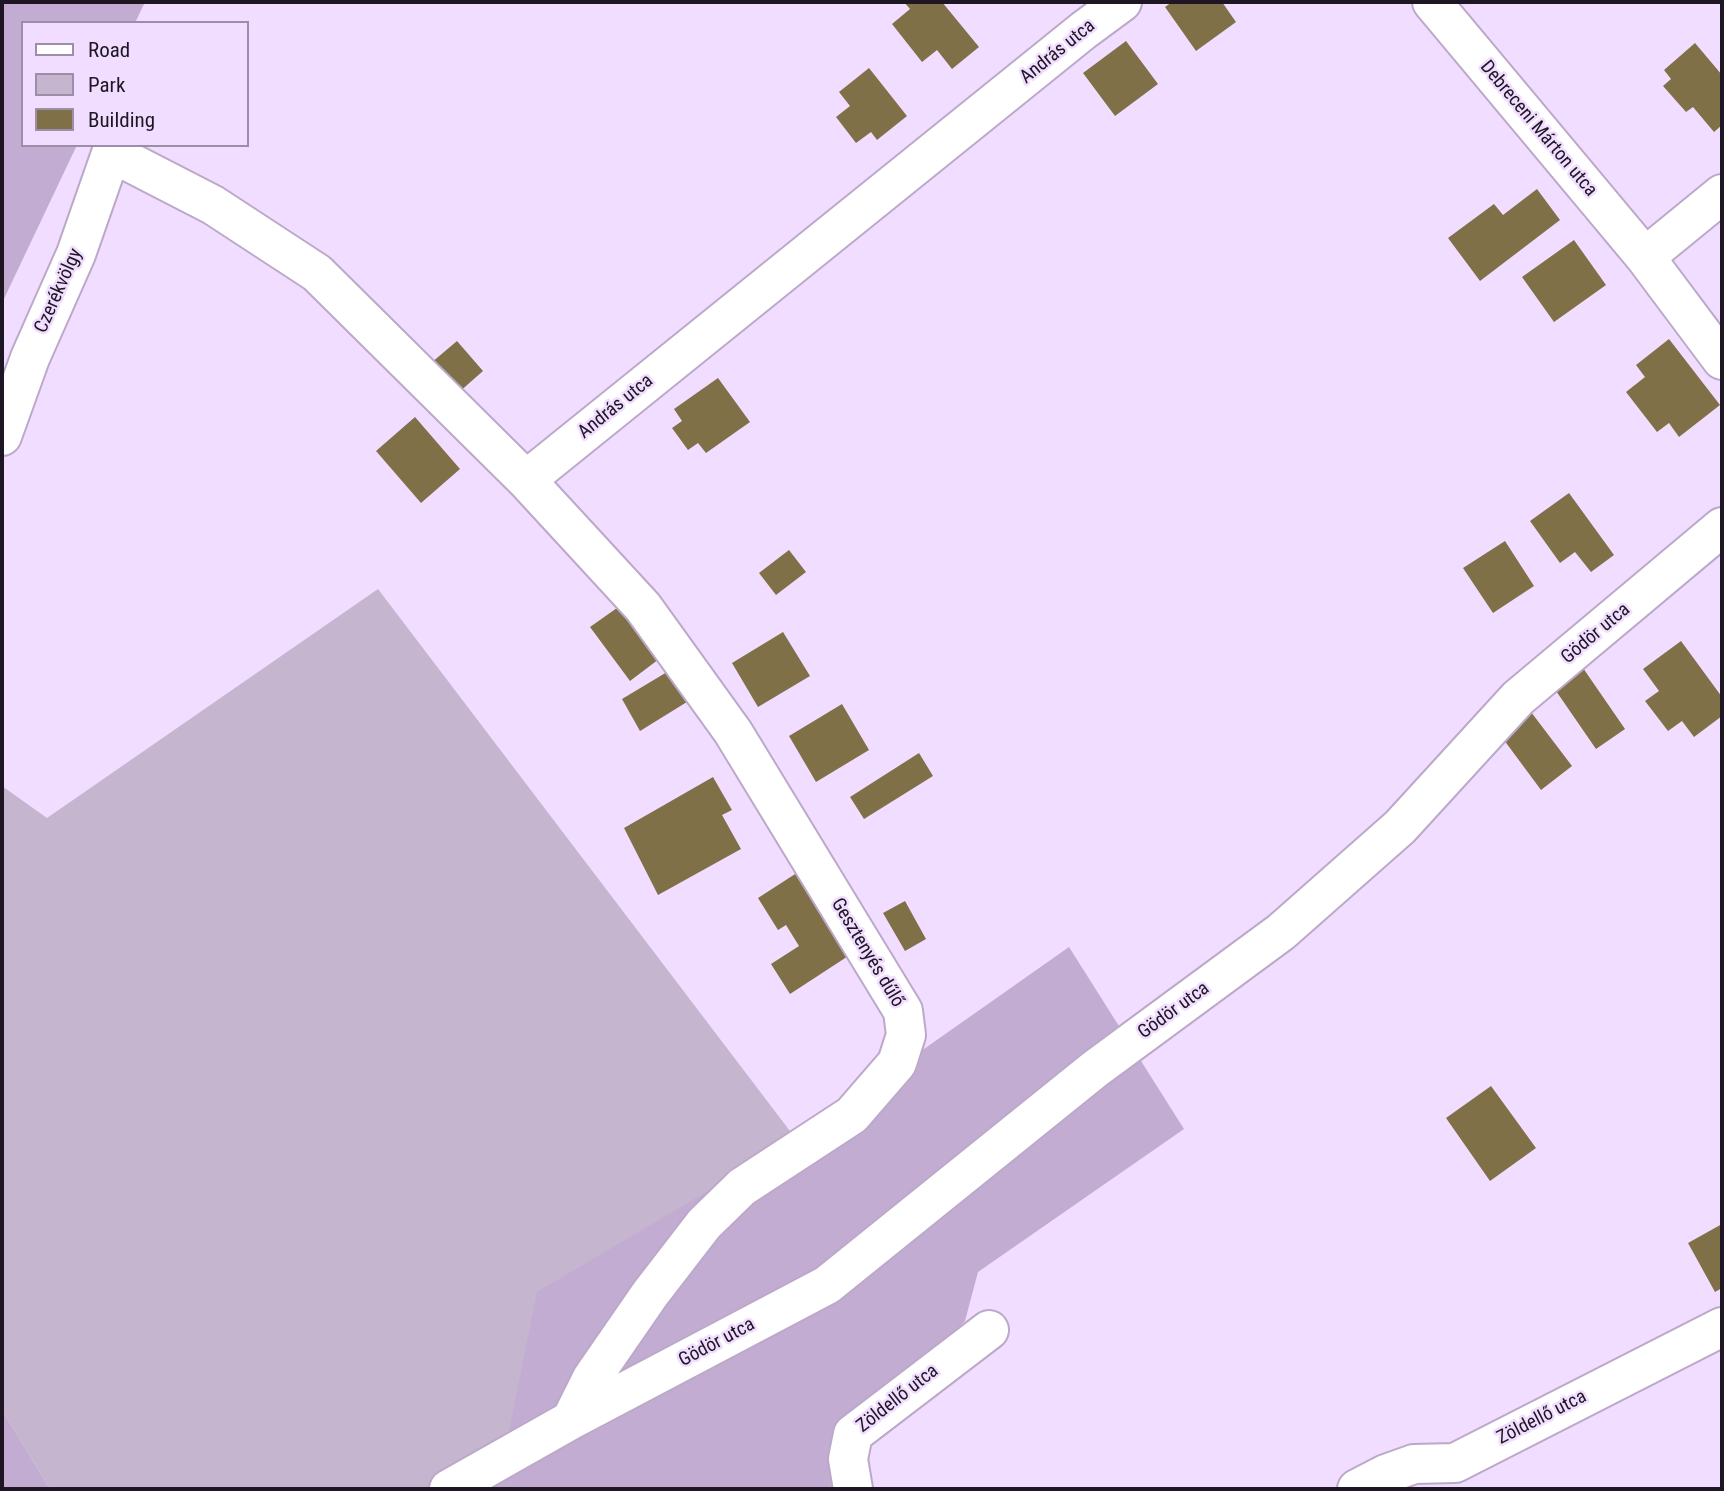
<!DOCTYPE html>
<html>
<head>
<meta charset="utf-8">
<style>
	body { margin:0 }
	#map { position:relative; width:1724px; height:1491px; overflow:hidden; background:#f1ddff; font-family:"Roboto Condensed",sans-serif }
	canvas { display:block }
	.frame { position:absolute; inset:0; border:4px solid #1e1622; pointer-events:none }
	.legend { position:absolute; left:21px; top:21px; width:228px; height:126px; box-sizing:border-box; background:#f1ddff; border:2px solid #9d8da7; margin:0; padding:9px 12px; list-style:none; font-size:21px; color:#1e1622 }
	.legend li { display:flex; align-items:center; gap:14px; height:35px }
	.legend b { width:35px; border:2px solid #9d8da7 }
</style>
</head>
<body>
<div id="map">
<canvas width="1724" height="1491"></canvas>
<div class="frame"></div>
<ul class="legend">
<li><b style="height:9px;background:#fff"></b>Road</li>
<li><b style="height:19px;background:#c5b5cf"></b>Park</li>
<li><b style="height:19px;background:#807048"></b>Building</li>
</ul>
</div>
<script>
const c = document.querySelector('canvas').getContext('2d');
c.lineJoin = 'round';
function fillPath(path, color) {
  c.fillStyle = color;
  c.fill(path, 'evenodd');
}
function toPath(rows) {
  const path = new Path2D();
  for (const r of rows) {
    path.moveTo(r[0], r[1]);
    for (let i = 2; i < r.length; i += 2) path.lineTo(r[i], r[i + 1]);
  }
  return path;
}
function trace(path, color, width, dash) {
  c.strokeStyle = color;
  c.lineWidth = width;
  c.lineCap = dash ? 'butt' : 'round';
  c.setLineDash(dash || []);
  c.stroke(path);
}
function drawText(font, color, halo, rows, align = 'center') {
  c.font = font + ' "Roboto Condensed",sans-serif';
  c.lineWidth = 5;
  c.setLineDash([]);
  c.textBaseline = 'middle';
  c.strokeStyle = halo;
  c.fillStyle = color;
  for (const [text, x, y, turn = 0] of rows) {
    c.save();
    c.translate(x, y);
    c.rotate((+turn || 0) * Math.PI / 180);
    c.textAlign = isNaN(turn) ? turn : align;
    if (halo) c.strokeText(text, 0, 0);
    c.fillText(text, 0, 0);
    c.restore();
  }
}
fillPath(toPath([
	[378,589,796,1139,504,1456,495,1489,50,1489,2,1410,2,786,47,818]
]), '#c5b5cf');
fillPath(toPath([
	[2,2,145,2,135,23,23,23,23,145,77,145,2,303],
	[1069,947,1184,1129,978,1272,965,1321,848,1447,849,1489,495,1489,504,1456,537,1292,796,1139],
	[2,1410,50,1489,2,1489]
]), '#c3acd2');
fillPath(toPath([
	[904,2,942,2,979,47,952,69,937,50,922,62,892,24,910,9],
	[1172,2,1222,2,1236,22,1196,51,1165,7],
	[1126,41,1158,84,1115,116,1083,73],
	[1695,43,1722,75,1722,125,1714,132,1693,107,1686,112,1663,86,1671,79,1664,70],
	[869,68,907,116,877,140,871,132,856,143,836,117,850,106,839,92],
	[1537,189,1560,220,1480,281,1448,238,1494,204,1503,215],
	[1574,240,1606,285,1554,322,1522,277],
	[1669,339,1720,405,1679,437,1669,423,1657,432,1626,392,1645,377,1636,365],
	[457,341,483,371,458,393,431,363],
	[718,378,750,422,706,453,698,443,688,450,672,428,682,421,674,409],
	[415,417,460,469,421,503,376,451],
	[1569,493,1614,555,1591,572,1575,552,1560,563,1530,521],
	[1505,541,1534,586,1493,613,1463,568],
	[789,550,806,572,776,595,759,573],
	[624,603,663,656,630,681,590,627],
	[783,632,810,676,758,707,732,663],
	[1681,641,1722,697,1722,716,1694,737,1682,721,1668,731,1645,701,1659,691,1643,669],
	[677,666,695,697,640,731,622,699],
	[1583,668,1625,729,1596,749,1554,688],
	[842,704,869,750,816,782,789,736],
	[1531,712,1572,766,1541,790,1501,736],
	[919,753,933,776,864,819,850,797],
	[713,777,732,810,722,815,741,849,658,895,624,828],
	[806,867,859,949,790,994,771,964,799,946,786,925,778,930,758,898],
	[905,901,926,939,905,951,883,913],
	[1491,1086,1536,1148,1490,1181,1446,1118],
	[1722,1224,1722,1288,1715,1292,1688,1243]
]), '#807048');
const minor = toPath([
	[1432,2,1645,257,1722,360],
	[112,153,213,205,317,273,526,480,1084,30,1122,2],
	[1645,257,1722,194],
	[2,436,30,358,76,254,114,145],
	[571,1420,827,1285,1095,1069,1281,932,1400,827,1518,698,1722,527],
	[449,1489,571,1420,592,1378,650,1294,704,1224,742,1187,852,1115,897,1063,906,1035,903,1011,733,732,643,607,526,480],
	[853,1489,848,1459,853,1434,989,1330],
	[1357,1489,1386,1474,1414,1464,1455,1463,1722,1327]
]);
trace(minor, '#bca9c9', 42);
trace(minor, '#fff', 38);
drawText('19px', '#1e1622', '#f1ddff', [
	["András utca",1058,52,-39],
	["Debreceni Márton utca",1538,129,50],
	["Czerékvölgy",59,291,-66],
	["András utca",616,407,-39],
	["Gödör utca",1596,634,-40],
	["Gesztenyés dűlő",867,953,59],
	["Gödör utca",1174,1011,-36],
	["Gödör utca",717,1343,-28],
	["Zöldellő utca",898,1399,-38],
	["Zöldellő utca",1542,1418,-27]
]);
</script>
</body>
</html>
